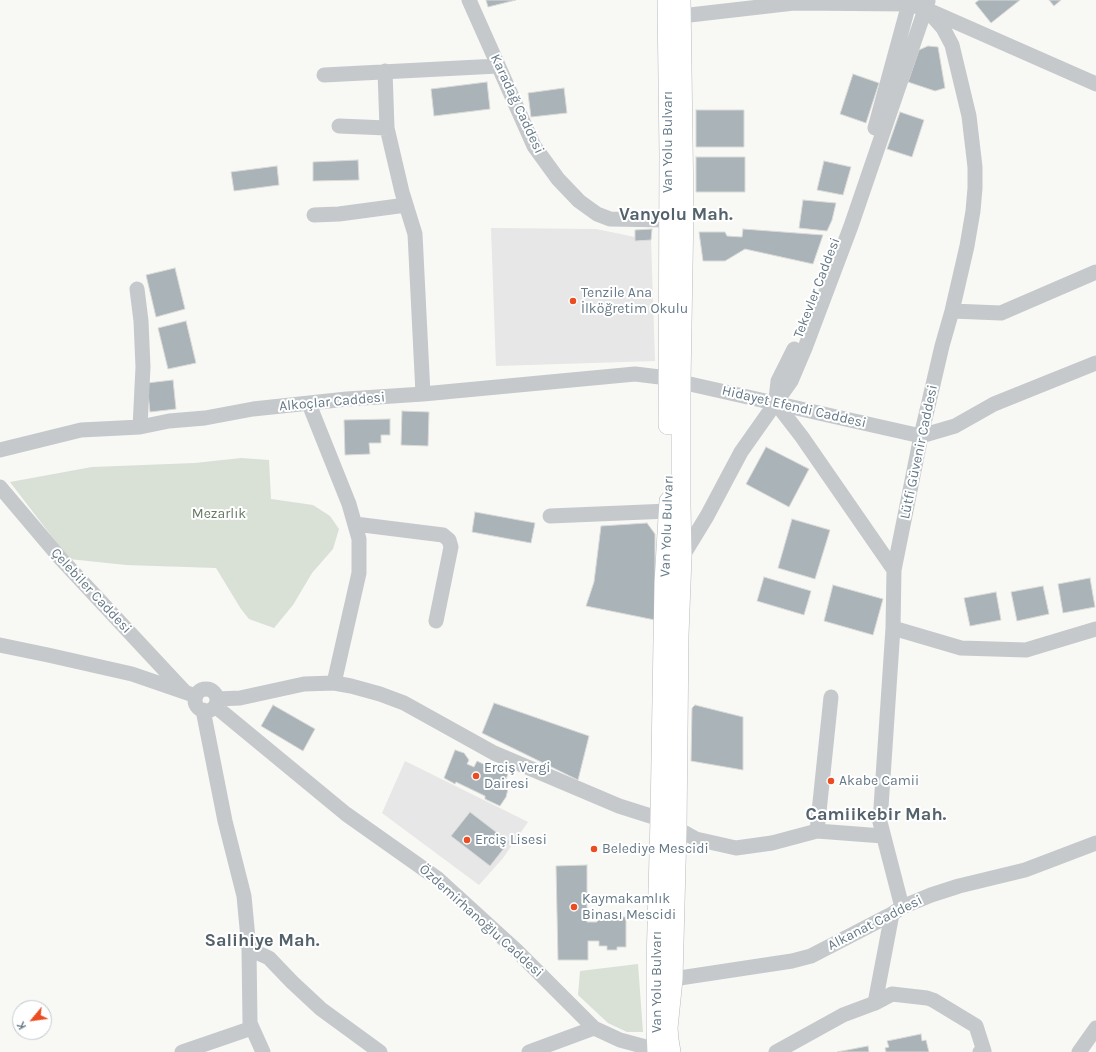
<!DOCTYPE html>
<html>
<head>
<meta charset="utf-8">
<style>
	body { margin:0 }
	#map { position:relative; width:1096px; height:1052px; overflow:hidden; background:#f8f8f5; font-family:Karla,sans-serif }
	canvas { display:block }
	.north { position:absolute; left:12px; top:1000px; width:40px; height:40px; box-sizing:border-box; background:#fff; border:1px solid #c1c9cf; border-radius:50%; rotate:241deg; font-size:11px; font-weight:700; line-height:16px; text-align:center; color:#657987 }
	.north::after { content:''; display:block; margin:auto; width:14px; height:18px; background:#eb4c21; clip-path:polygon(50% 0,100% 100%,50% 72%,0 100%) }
</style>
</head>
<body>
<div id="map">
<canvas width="1096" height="1052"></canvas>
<div class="north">K</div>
</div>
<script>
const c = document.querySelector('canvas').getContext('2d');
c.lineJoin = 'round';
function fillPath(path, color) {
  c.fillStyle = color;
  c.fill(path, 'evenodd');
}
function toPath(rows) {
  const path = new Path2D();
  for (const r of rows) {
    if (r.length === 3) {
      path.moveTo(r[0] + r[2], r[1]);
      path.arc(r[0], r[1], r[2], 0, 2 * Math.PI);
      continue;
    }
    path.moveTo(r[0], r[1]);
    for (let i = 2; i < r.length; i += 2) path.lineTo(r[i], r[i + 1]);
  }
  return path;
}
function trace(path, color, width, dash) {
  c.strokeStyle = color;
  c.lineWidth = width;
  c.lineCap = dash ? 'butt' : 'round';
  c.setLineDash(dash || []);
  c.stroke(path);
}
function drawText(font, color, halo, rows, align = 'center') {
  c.font = font + ' Karla,sans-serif';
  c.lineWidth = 4;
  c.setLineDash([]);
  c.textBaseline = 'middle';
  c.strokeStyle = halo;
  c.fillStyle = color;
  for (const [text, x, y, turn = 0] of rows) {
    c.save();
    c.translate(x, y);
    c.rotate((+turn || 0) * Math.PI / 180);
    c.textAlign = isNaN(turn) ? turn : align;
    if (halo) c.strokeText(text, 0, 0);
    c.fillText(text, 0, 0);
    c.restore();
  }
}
fillPath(toPath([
	[491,228,596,229,635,237,635,241,651,240,655,361,496,366],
	[405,761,528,822,503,858,479,885,382,813]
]), '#e6e7e6');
fillPath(toPath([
	[241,458,269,460,271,499,313,505,330,516,339,529,333,549,312,573,293,605,274,628,249,619,241,609,216,568,126,565,69,559,10,482,92,467,195,463],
	[638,964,643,1032,627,1032,608,1023,578,995,580,971]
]), '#d9e0d6');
const building = toPath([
	[486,0,516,0,488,7,486,0],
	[979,0,1020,0,991,23,975,3,979,0],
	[1049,0,1061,0,1054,6,1049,0],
	[928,46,938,47,945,88,935,91,908,82,919,50,928,46],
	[853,74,879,83,866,123,840,114,853,74],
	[487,82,490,109,434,116,431,89,487,82],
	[564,88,567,113,531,117,528,93,564,88],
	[696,110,744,110,744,147,696,147,696,110],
	[900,112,924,120,912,157,887,149,900,112],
	[696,157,745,157,745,192,696,192,696,157],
	[358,160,359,180,313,181,313,162,358,160],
	[824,161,851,167,843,195,817,190,824,161],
	[277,166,279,185,234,191,231,172,277,166],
	[803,200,836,203,832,220,827,231,799,228,803,200],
	[652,229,651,240,635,241,635,230,652,229],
	[743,229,823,235,813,264,745,249,725,261,703,261,699,232,725,232,727,236,742,237,743,229],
	[175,268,185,309,156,317,146,275,175,268],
	[186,321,196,363,168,369,158,328,186,321],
	[173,380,176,409,150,412,147,383,173,380],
	[402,411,429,412,428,446,401,445,402,411],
	[390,419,390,435,381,435,381,443,369,443,370,454,345,455,344,420,390,419],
	[766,447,809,469,789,507,746,484,766,447],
	[475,512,535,523,531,543,472,532,475,512],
	[792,519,830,530,815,579,778,568,792,519],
	[647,523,655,534,655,620,586,606,594,582,601,526,647,523],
	[764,577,811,591,804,615,757,601,764,577],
	[1090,578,1095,607,1063,613,1058,584,1090,578],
	[833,585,883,599,873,635,824,621,833,585],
	[1043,586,1049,614,1017,621,1011,592,1043,586],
	[996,592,1001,620,970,626,964,598,996,592],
	[494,703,589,736,578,780,482,733,494,703],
	[273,705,315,729,303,751,261,726,273,705],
	[695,705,743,717,743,770,691,761,692,708,695,705],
	[455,750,464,753,469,760,467,764,474,767,477,761,498,771,498,769,508,774,503,787,508,789,506,797,500,806,485,799,485,796,456,782,455,784,444,778,455,750],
	[470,812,509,842,490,866,451,836,470,812],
	[587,865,587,922,597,922,597,915,606,915,606,912,618,912,618,917,626,917,626,947,617,947,617,950,607,950,607,946,599,946,599,941,588,941,588,960,558,960,556,866,587,865],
	[921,1034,922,1041,926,1040,929,1052,886,1052,885,1048,889,1047,887,1041,921,1034],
	[868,1046,869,1052,837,1052,868,1046]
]);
fillPath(building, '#a9b3b8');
trace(building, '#dadad7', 1);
const major = toPath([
	[667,0,669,154,668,425],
	[657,1052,656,1031,656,964,660,819,664,582,669,501],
	[671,1052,669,1040,668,1028,673,979,677,828,679,635,682,557,681,505,681,382,684,208,681,0]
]);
trace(major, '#b6bbbe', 20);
trace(toPath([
	[469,0,534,146,558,179,579,201,597,214,610,219,668,220],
	[681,16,794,3,908,4,926,9,1096,84],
	[385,71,387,128,402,192,415,234,423,394],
	[324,75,498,66],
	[339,126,387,128],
	[875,128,910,0],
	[314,215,339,214,406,205],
	[137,289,141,321,143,367,140,427],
	[952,311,1001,313,1096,272],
	[776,399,778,381,794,349],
	[775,402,802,437,894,570],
	[309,404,349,504,359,539,359,573,334,683],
	[0,450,81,430,140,427,169,421,205,418,253,409,347,399,423,394,635,374,668,378,681,382,921,436,955,426,994,404,1096,363],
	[0,487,61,559,185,692],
	[550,516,669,511],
	[355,524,443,535,449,540,451,547,436,621],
	[682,557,707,516,741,452,791,381,805,348,851,226,928,1],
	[893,628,961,648,1026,650,1096,629],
	[0,645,48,655,132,674,196,696],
	[206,700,11],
	[217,699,240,698,304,684,334,683,351,686,380,694,404,703,494,753,619,806,660,819,696,839,736,848,772,843,817,831,883,836],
	[215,706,346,814,438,879,517,951,594,1028,620,1040,657,1050],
	[203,710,225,821,244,896,249,949,250,1023,263,1052],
	[817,831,831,697],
	[902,907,880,822,893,628,894,570,921,436,942,346,952,311,967,246,973,211,975,188,975,167,969,116,952,45,943,28,926,9],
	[892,914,875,1003,892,994,927,998,933,1000,976,1026,984,1051,980,1052],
	[249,949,269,958,292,982,321,1009,380,1052],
	[673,979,792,961,811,956,892,914,902,907,931,895,959,886,1025,870,1096,843],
	[182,1052,252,1028],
	[529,1052,594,1028],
	[776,1052,843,1015,875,1003],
	[1079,1052,1096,1028]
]), '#c5c9cc', 15);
trace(major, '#fff', 19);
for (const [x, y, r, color] of [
	[573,301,4,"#eb4c21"],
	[476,776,4,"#eb4c21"],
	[831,781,4,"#eb4c21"],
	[467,840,4,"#eb4c21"],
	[594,849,4,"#eb4c21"],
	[574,907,4,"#eb4c21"]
]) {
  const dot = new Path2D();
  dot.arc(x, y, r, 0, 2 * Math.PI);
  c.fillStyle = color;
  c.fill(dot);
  trace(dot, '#fff', 1.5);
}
drawText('14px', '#657987', '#fff', [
	["Karadağ Caddesi",517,104,65],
	["Van Yolu Bulvarı",668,142,-90],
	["Tekevler Caddesi",817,288,-69],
	["Alkoçlar Caddesi",332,402,-5],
	["Hidayet Efendi Caddesi",794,407,13],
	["Lütfi Güvenir Caddesi",919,452,-78],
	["Van Yolu Bulvarı",667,526,-88],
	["Çelebiler Caddesi",91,591,47],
	["Özdemirhanoğlu Caddesi",481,921,42],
	["Alkanat Caddesi",875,923,-27],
	["Van Yolu Bulvarı",657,982,-90]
]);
drawText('14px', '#657987', '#fff', [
	["Tenzile Ana",581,293],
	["İlköğretim Okulu",581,309],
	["Erciş Vergi",484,768],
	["Dairesi",484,784],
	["Akabe Camii",839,781],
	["Erciş Lisesi",475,840],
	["Belediye Mescidi",602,849],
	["Kaymakamlık",582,899],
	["Binası Mescidi",582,915]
], 'left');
drawText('14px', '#667961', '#fff', [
	["Mezarlık",219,514]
]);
drawText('bold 18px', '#54626c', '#fff', [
	["Vanyolu Mah.",676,215],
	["Camiikebir Mah.",876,815],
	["Salihiye Mah.",262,941]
]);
</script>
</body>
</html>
